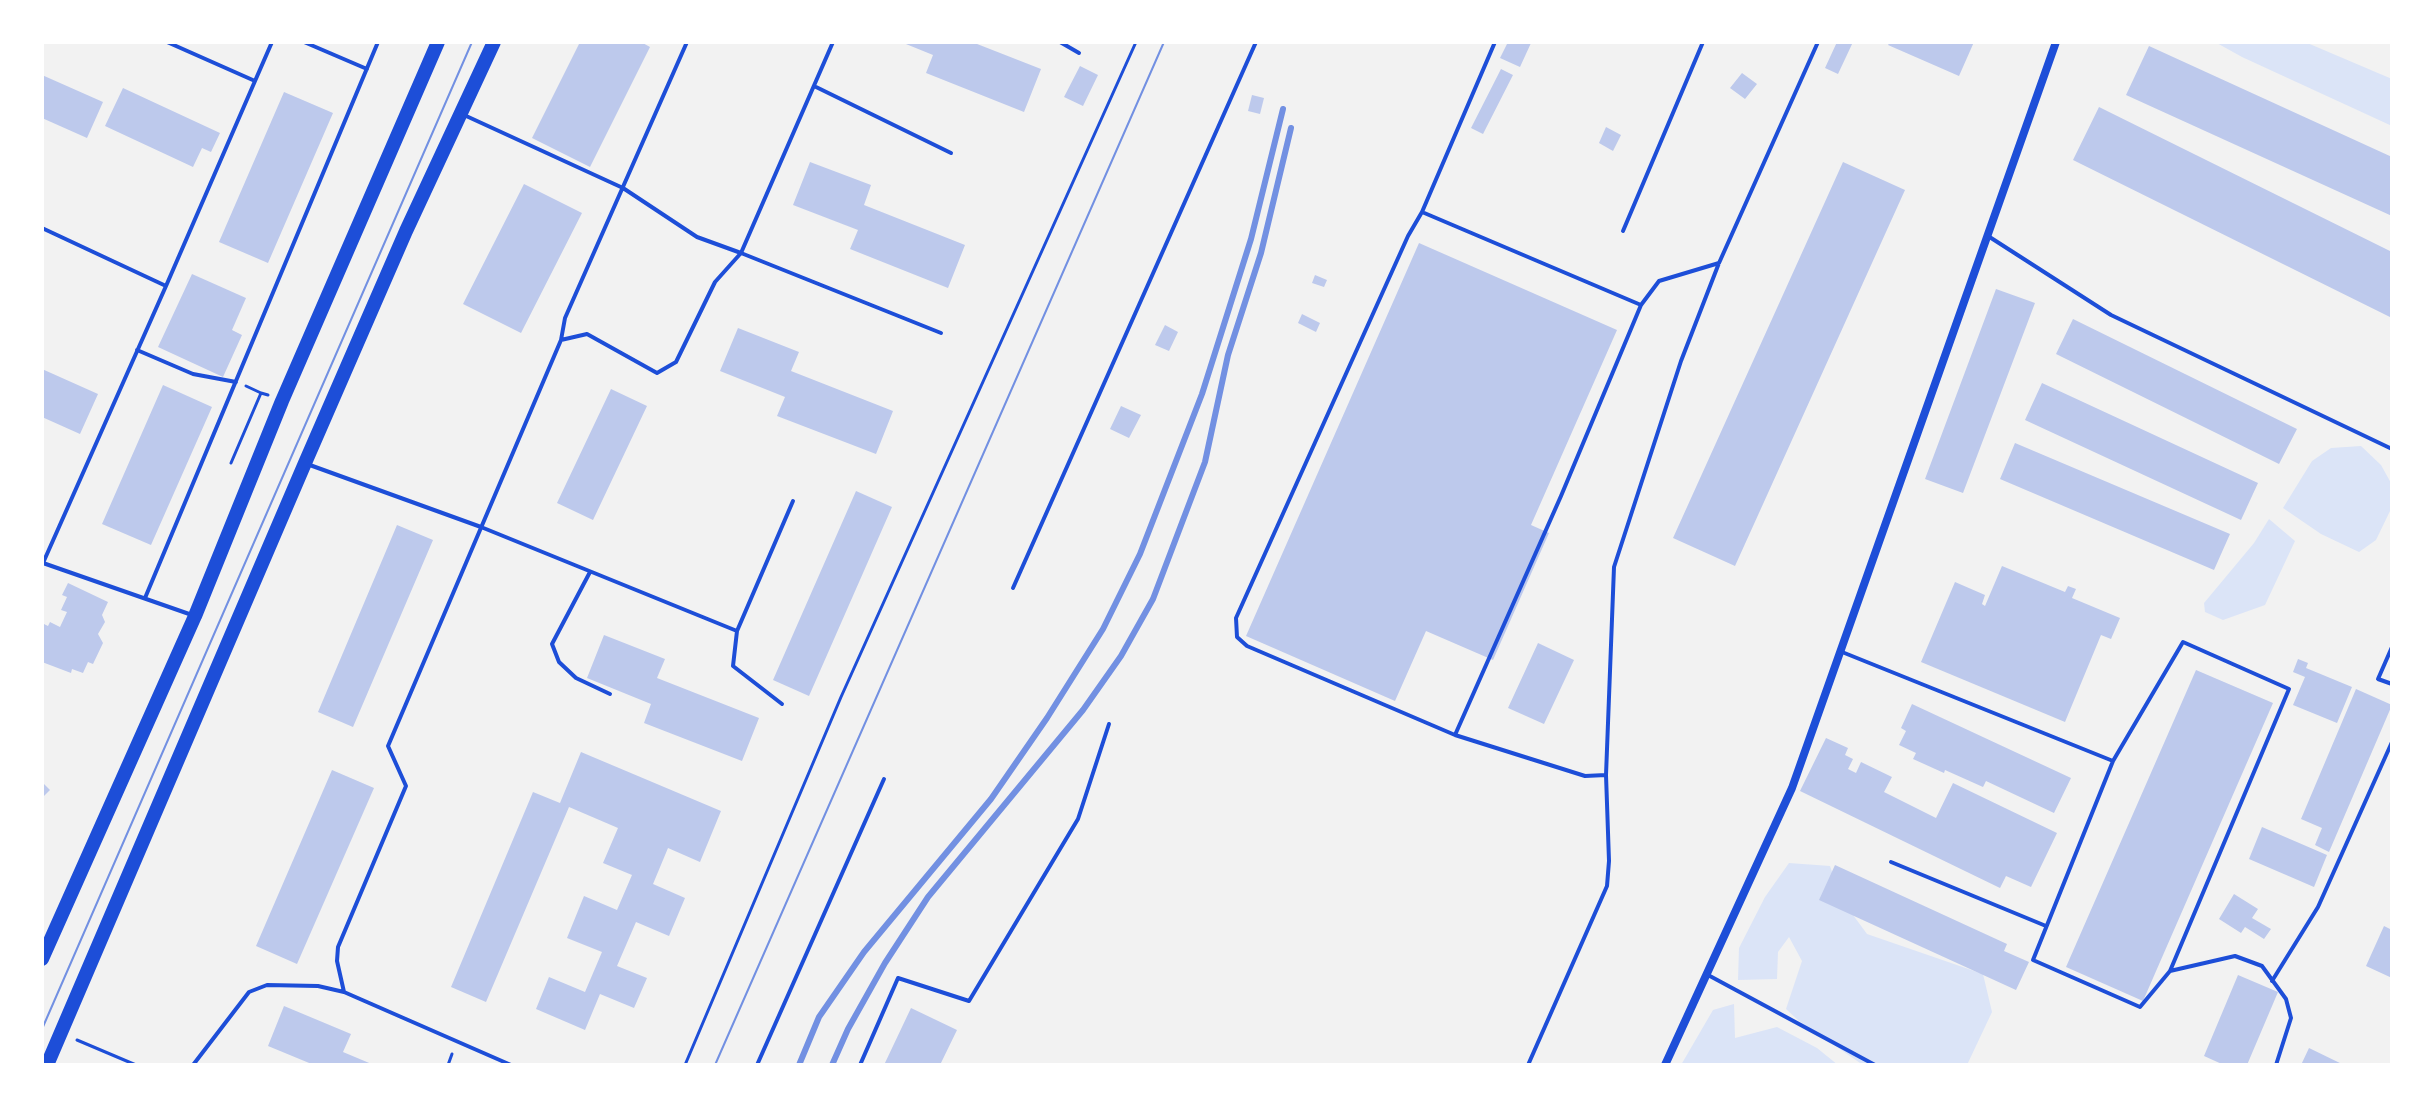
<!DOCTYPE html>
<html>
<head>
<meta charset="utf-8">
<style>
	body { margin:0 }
	#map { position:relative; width:2434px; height:1107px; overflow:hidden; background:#f2f2f2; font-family:"Sofia Sans Condensed",sans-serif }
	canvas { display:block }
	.frame { position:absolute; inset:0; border:44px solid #fff; pointer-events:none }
</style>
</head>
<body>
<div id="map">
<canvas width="2434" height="1107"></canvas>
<div class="frame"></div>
</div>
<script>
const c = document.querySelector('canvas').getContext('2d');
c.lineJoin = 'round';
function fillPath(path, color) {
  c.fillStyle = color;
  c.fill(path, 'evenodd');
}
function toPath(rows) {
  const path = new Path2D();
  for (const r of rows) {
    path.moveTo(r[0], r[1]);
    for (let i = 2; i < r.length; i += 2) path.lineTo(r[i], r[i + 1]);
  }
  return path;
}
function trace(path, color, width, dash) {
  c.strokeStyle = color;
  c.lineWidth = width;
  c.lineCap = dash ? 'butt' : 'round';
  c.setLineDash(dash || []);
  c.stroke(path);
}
fillPath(toPath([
	[2215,42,2305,42,2392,79,2392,126,2242,57],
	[2361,446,2381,465,2391,483,2390,511,2376,540,2359,552,2321,534,2283,508,2312,461,2331,448],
	[2269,519,2295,541,2265,605,2223,620,2205,612,2204,603,2254,543],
	[1789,863,1830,866,1842,900,1867,934,1983,974,1992,1012,1967,1065,1863,1065,1799,1021,1786,1009,1802,961,1789,937,1778,952,1777,979,1738,980,1739,948,1765,897],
	[1734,1004,1735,1038,1777,1027,1817,1048,1838,1065,1681,1065,1713,1010]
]), '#dbe4f7');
fillPath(toPath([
	[580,42,641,42,650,47,590,167,532,138],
	[901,42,972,42,1041,69,1024,112,926,73,933,55],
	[1508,42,1531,43,1520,67,1500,58],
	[1837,42,1853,42,1838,74,1825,68],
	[1890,42,1974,42,1959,76,1888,45],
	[2149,46,2392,157,2392,216,2126,95],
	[1080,66,1098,75,1083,106,1064,97],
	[1501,69,1513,75,1483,134,1471,128],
	[1742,73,1757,84,1745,99,1730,88],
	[42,75,103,102,87,138,42,118],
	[123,88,220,133,211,152,202,148,193,167,105,126],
	[284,92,333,113,268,263,219,242],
	[1252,95,1264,98,1260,114,1248,111],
	[2099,107,2392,252,2392,318,2073,160],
	[1606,127,1621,135,1613,151,1599,143],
	[810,162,871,185,864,205,965,245,948,288,850,249,858,230,793,205],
	[1843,162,1905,190,1735,566,1673,538],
	[524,184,582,213,521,333,463,304],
	[1419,243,1617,330,1531,525,1549,533,1493,660,1426,631,1395,701,1246,636],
	[192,274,246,298,232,330,242,335,223,377,158,347],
	[1315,275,1327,280,1324,287,1312,283],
	[1996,289,2035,303,1963,493,1925,479],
	[1302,314,1320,323,1316,332,1298,323],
	[2073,319,2297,429,2279,464,2056,354],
	[1165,325,1178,332,1169,351,1155,345],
	[738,328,799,352,791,371,893,411,876,454,777,416,785,397,720,371],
	[42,369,98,394,80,434,42,417],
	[2042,383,2258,483,2241,520,2025,420],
	[163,385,212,407,151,545,102,524],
	[611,389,647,406,593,520,557,503],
	[1121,406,1141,415,1129,438,1110,429],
	[2015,443,2230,534,2214,570,2000,479],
	[856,491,892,507,809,696,773,680],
	[397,525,433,540,353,727,318,712],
	[2002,566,2065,592,2068,586,2076,589,2072,598,2120,618,2111,639,2101,635,2065,722,1921,662,1955,582,1985,595,1982,604,1985,606],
	[68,583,108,602,102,615,105,622,98,634,103,643,93,664,88,662,83,673,72,669,71,673,42,662,42,623,48,626,50,622,60,627,67,612,61,610,67,597,62,595],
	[604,635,665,659,657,678,759,718,742,761,644,723,651,704,587,678],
	[1538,643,1574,660,1544,724,1508,708],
	[2298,659,2308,663,2306,668,2352,687,2337,723,2293,705,2305,677,2293,672],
	[2196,670,2273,703,2143,1001,2066,967],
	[2356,689,2392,705,2329,852,2315,845,2322,828,2301,819],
	[1912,704,2071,778,2054,813,1986,781,1983,787,1945,770,1944,773,1913,759,1916,753,1899,745,1906,731,1901,728],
	[1826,738,1848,748,1845,755,1853,759,1848,769,1856,773,1861,762,1892,777,1884,792,1936,818,1953,783,2057,833,2031,887,2006,876,2000,888,1800,791],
	[581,752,721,811,700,862,668,848,653,884,685,898,669,936,636,922,617,966,647,978,634,1008,600,994,585,1030,536,1009,549,977,585,992,602,952,567,938,584,896,617,910,632,875,603,863,618,828,569,807,486,1002,451,987,533,792,560,803],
	[332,770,374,788,297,964,256,946],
	[42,782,50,790,42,798],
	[2262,827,2327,855,2314,887,2249,859],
	[1835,865,2007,944,2004,951,2029,962,2016,990,1819,900],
	[2234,894,2258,909,2252,918,2271,929,2264,939,2245,927,2241,933,2219,919],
	[2384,926,2392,930,2392,978,2366,966],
	[2238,975,2278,992,2247,1065,2224,1065,2204,1056],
	[284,1006,351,1034,343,1052,374,1065,314,1065,268,1046],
	[911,1008,957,1030,940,1065,884,1065],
	[2309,1048,2344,1065,2301,1065]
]), '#bdc9ec');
trace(toPath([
	[246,386,261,393],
	[231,463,261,393,268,395],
	[77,1040,136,1065],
	[448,1065,452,1054],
	[685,1065,841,697,1136,42]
]), '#1d4ed8', 3);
trace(toPath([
	[167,42,255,81,272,42],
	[304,42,367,69],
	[1060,42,1079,53],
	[1495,42,1422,212,1408,236,1236,618,1237,637,1247,646,1455,735,1585,776,1606,775,1609,861,1607,886,1528,1065],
	[814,86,951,153],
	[464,115,623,188,697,237,741,253,833,42],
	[1422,212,1641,305,1561,496,1455,735],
	[42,228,166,286,43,563,192,615],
	[1623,231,1703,42],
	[1988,236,2111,315,2392,449],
	[166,286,255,81],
	[1641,305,1659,281,1719,263],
	[561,340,565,318,687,42],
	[137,350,193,374,236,382],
	[307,464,481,527,737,631,793,501],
	[590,572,552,644,559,662,576,678,610,694],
	[1013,588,1256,42],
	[145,598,378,42],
	[737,631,733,666,782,704],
	[2392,647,2378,679,2392,684],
	[1842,652,2113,761,2183,642,2289,689,2170,971,2140,1007,2033,960,2113,761],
	[1606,775,1614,567,1681,361,1719,263,1818,42],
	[1891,862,2046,926],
	[2170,971,2235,956,2262,966,2286,999,2291,1018,2276,1065],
	[1708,975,1875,1065],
	[2272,981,2318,907,2392,742],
	[193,1065,249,992,267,985,318,986,344,992],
	[511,1065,344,992,337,961,338,947,406,786,388,746,561,340,587,334,657,373,676,362,715,282,741,253,941,333],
	[757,1065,884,779],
	[860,1065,898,978,969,1001,1078,819,1109,724]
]), '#1d4ed8', 4);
trace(toPath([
	[1665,1065,1792,788,2056,42]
]), '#1d4ed8', 8);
trace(toPath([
	[42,959,195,616,282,401,438,42],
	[47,1065,305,463,406,231,494,42]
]), '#1d4ed8', 14);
trace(toPath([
	[42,1029,472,42],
	[715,1065,1164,42]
]), '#7290e2', 2);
trace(toPath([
	[799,1065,819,1017,864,952,991,799,1047,718,1103,629,1140,554,1202,394,1251,239,1283,109],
	[832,1065,848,1029,885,963,928,897,1083,710,1121,656,1153,599,1205,462,1228,355,1261,253,1291,128]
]), '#7290e2', 6);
</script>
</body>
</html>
